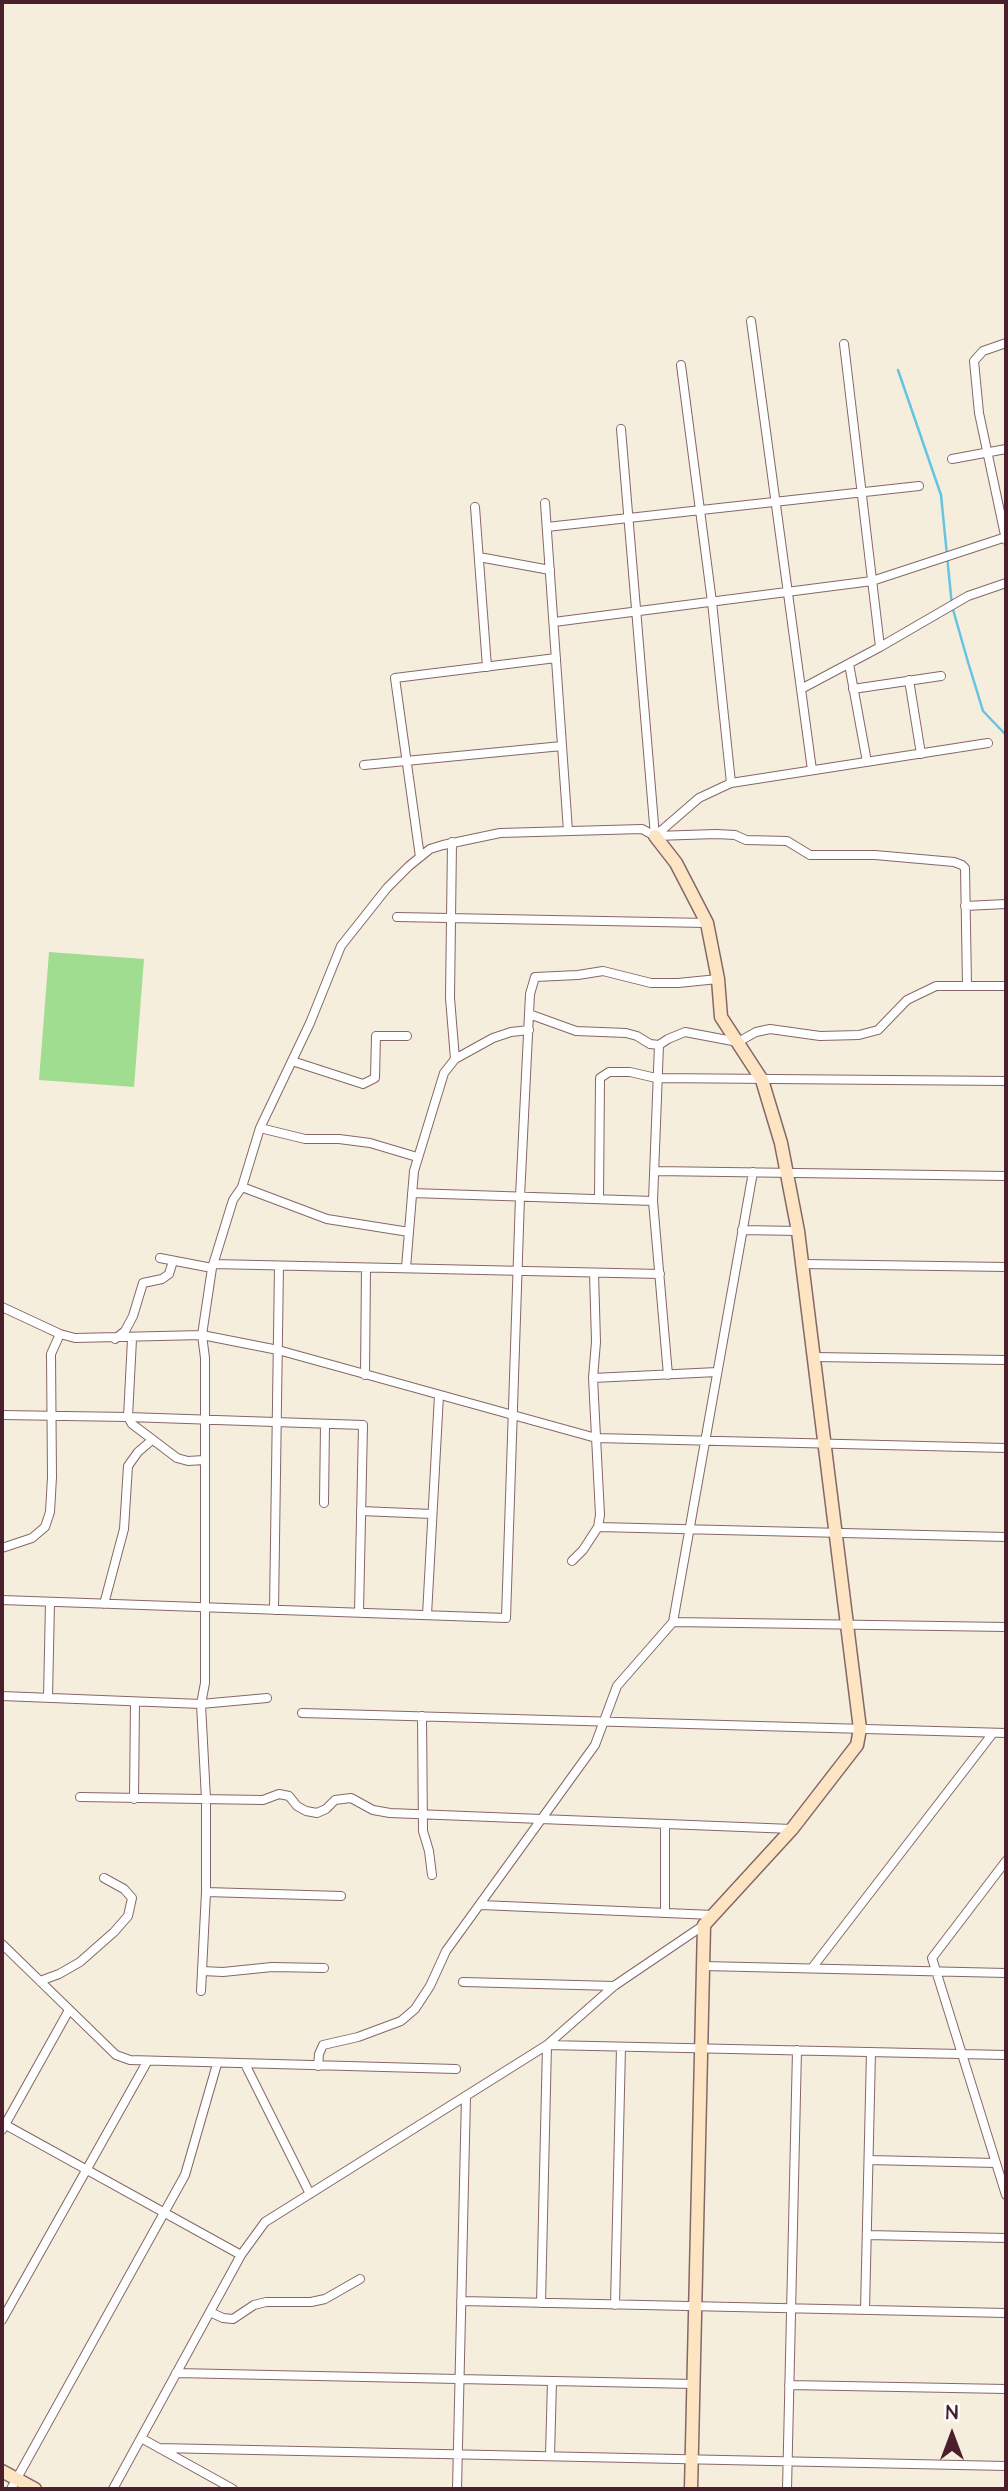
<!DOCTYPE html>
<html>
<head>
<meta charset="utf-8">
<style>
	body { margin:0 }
	#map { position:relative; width:1008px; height:2491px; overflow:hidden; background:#f5eedd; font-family:"Architects Daughter",sans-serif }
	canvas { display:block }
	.frame { position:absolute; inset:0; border:4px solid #4a1f2b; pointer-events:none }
	.north { position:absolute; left:917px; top:2400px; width:70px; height:70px; -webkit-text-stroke:5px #fff; paint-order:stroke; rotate:0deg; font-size:19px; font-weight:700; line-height:28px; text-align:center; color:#4a1f2b }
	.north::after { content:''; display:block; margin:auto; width:24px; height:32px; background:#4a1f2b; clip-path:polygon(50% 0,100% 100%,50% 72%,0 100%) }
</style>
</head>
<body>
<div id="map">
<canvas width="1008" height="2491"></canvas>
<div class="frame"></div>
<div class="north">N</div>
</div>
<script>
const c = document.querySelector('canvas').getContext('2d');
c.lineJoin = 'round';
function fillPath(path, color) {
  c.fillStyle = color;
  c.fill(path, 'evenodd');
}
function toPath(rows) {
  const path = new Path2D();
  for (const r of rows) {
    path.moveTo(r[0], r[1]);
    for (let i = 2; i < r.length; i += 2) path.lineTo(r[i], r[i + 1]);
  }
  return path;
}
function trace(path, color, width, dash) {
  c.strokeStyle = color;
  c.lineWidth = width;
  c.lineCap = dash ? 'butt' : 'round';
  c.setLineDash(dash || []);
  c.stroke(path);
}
fillPath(toPath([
	[49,952,144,959,134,1087,39,1080]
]), '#a0dd91');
trace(toPath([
	[898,370,941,495,952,606,968,662,983,711,1006,735]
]), '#64c4e2', 2.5);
const street = toPath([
	[751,321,812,770],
	[1006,343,983,351,974,361,979,413,1006,540],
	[844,344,880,647],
	[681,365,712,602,731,783],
	[621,429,655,836],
	[952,459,1006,449],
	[545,503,568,831],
	[475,507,487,667],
	[547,527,919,486],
	[479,557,550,570],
	[554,622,872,581,1006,537],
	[849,664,867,762],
	[909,680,921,754],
	[801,689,880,647,968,596,1006,583],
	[853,689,941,676],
	[364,765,562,746],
	[655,836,699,798,731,783,988,743],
	[452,842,450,998,455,1059],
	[420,857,395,678,556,658],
	[965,906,1006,904],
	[397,917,707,923],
	[529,1014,576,1031,626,1033,637,1036,650,1044,659,1045,668,1039,685,1032,738,1042,756,1032,770,1029,820,1036,859,1035,878,1030,907,1000,936,986,1006,986],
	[659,1045,653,1201,668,1375],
	[292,1061,363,1084,375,1078,376,1036,407,1036],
	[260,1128,305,1139,339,1139,370,1143,417,1157],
	[655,1171,1006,1176],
	[242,1187,327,1219,409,1232],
	[412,1193,653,1201],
	[599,1199,600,1078,609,1072,630,1072,656,1078,1006,1081],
	[742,1230,798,1231],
	[160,1258,212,1268],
	[213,1264,660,1274],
	[803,1264,1006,1267],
	[406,1268,414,1171,444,1073,455,1059,493,1038,511,1032,529,1030],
	[2,1307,60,1334,75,1338,202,1335,278,1350,596,1438,1006,1448],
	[115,1339,125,1331,133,1316,143,1283,162,1279,169,1274,173,1261],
	[132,1339,128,1417,363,1425,359,1612],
	[814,1357,1006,1360],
	[365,1375,366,1268],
	[593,1378,717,1372],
	[2,1415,128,1417,132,1424,177,1458,188,1461,204,1460],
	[324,1503,325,1424],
	[361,1511,432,1514],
	[598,1527,1006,1537],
	[2,1548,32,1538,45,1527,50,1512,52,1477,51,1354,60,1334],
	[572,1561,583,1550,598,1527,600,1515,593,1378,596,1342,594,1273],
	[2,1600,506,1618,520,1197,530,994,535,977,578,975,603,971,651,983,678,983,718,979],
	[104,1604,124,1529,128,1466,138,1452,152,1440],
	[274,1610,279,1266],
	[427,1615,439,1395],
	[673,1622,1006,1627],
	[2,1696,201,1704,267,1698],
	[48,1698,50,1602],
	[302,1713,1006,1733],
	[422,1716,423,1831,429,1851,432,1875],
	[80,1797,263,1800,279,1794,289,1796,297,1806,306,1811,317,1813,326,1809,335,1800,351,1798,373,1810,390,1813,792,1829],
	[134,1799,135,1702],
	[1006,1861,932,1958,1006,2195],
	[206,1892,341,1896],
	[481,1905,713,1915],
	[665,1913,665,1824],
	[2,1944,116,2055,130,2060,456,2069],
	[703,1966,1006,1973],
	[812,1968,993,1733],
	[202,1971,223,1972,272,1967,324,1968],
	[40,1981,59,1974,80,1962,114,1932,128,1916,132,1898,124,1889,104,1878],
	[463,1982,614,1986],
	[201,1991,206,1892,206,1799,201,1704,205,1683,205,1358,202,1335,212,1268,233,1200,242,1187,260,1128,310,1023,341,946,387,888,409,866,430,849,443,845,500,833,642,829,655,836,716,834,735,835,746,840,787,841,810,855,875,855,954,862,962,865,965,868,967,985],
	[547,2045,1006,2055],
	[245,2064,310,2194],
	[318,2066,319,2054,323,2045,358,2037,401,2021,415,2009,430,1986,446,1951,595,1745,617,1686,673,1622,753,1172],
	[2,2123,241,2255],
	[2,2130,69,2010],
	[869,2160,996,2163],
	[867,2235,1006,2238],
	[461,2301,1006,2313],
	[541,2303,547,2045],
	[615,2305,621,2047],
	[865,2310,871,2052],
	[210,2312,223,2318,233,2319,254,2305,266,2302,311,2302,325,2299,360,2279],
	[2,2320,147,2062],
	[176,2373,694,2384],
	[789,2385,1006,2389],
	[141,2438,233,2489],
	[159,2448,1006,2466],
	[550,2456,552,2381],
	[11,2489,185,2175,217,2064],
	[113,2489,241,2255,265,2222,547,2045,614,1986,704,1925],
	[457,2489,466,2096],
	[787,2489,797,2050]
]);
const secondary = toPath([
	[655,836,676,863,707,923,718,979,721,1017,762,1080,781,1143,798,1231,860,1729,857,1745,792,1829,704,1925,691,2489],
	[2,2471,35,2489]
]);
trace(street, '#866769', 10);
trace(secondary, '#866769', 15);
trace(street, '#fff', 8);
trace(secondary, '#fde5c4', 12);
</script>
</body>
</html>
